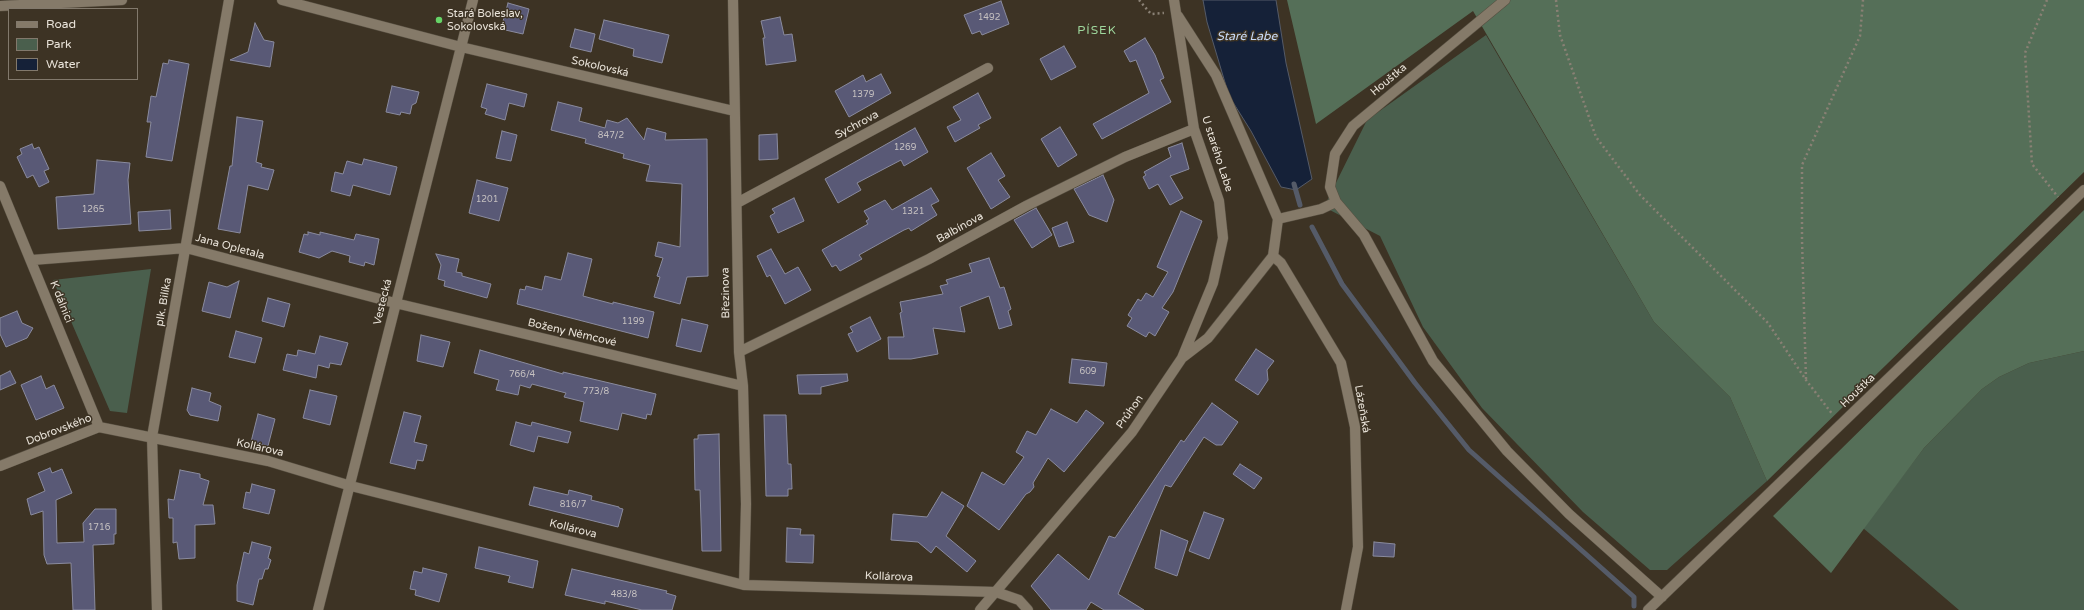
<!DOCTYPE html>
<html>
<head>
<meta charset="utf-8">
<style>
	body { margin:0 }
	#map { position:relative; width:2084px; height:610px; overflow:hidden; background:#3d3324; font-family:"Varela Round",sans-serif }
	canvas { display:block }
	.legend { position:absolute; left:8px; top:8px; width:130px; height:72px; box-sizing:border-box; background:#3d3324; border:1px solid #82796c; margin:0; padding:5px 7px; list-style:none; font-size:12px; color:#e9e3d9 }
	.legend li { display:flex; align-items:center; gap:8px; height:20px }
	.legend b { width:20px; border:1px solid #82796c }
</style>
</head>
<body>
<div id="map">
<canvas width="2084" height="610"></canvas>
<ul class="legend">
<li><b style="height:5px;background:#857a69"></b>Road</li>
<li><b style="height:11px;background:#4a5f4d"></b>Park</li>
<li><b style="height:11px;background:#152138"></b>Water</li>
</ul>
</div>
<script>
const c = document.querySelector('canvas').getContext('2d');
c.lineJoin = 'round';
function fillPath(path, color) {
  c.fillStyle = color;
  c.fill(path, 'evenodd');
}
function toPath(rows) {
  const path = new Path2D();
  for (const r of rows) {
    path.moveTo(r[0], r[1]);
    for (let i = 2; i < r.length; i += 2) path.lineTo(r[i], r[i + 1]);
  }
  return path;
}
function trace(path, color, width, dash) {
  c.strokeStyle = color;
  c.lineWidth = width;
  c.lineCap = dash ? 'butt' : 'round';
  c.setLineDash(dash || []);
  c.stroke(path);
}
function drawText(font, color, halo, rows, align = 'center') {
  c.font = font + ' "Varela Round",sans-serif';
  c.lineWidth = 3;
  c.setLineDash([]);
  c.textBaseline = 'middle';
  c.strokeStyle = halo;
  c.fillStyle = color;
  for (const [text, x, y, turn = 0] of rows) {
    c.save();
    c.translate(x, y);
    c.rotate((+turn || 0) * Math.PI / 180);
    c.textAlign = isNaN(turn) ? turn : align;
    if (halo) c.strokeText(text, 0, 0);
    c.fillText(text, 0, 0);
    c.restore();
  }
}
fillPath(toPath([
	[1486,35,1654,322,1730,397,1767,481,1667,570,1650,570,1583,512,1482,408,1423,327,1380,236,1324,207,1367,120],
	[151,269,127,413,110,411,53,280],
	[2084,351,2084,610,1959,610,1863,528,1924,448,1982,389,1999,377,2029,363]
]), '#4a5f4d');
fillPath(toPath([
	[1287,0,2084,0,2084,172,1767,481,1730,397,1654,322,1473,11,1316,124],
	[2084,210,2084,351,2029,363,1999,377,1982,389,1924,448,1831,573,1773,516]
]), '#556f58');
const water = toPath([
	[1203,0,1276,0,1286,63,1312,179,1296,190,1281,187,1251,131,1229,96,1207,22,1203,0]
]);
fillPath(water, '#152138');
trace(water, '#555b68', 1);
trace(toPath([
	[1294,184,1300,205],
	[1312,227,1342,284,1415,383,1469,450,1634,597,1634,606]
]), '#555b68', 5);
const building = toPath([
	[1001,1,1009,24,982,35,980,31,972,34,964,15,1001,1],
	[508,3,529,9,523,34,501,29,508,3],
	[780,17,784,35,792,34,796,61,766,65,763,38,765,38,761,21,780,17],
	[604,20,669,35,662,63,633,56,634,49,599,39,604,20],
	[255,23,264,40,274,42,270,67,230,60,248,52,255,23],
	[575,29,595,34,591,52,570,47,575,29],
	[1145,38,1155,55,1164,78,1160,80,1171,102,1102,139,1093,124,1149,93,1136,60,1130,62,1124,51,1145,38],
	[1064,46,1076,67,1051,80,1040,59,1064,46],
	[169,60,189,64,172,161,146,157,151,122,147,122,151,96,156,97,163,63,168,64,169,60],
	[881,74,891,93,849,117,835,91,863,75,866,82,881,74],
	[487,84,527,94,524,107,509,103,505,120,485,114,487,109,481,107,487,84],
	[392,86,419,92,416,103,412,105,410,114,401,112,400,115,386,112,392,86],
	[978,93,991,118,978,125,980,128,955,142,947,127,961,120,953,107,978,93],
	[558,102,582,108,579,121,605,128,607,120,618,123,627,118,644,140,647,128,666,133,665,140,707,139,708,276,687,277,680,304,654,297,660,277,657,276,663,258,655,256,658,242,680,247,682,184,646,181,650,165,623,158,624,154,585,143,586,139,551,130,558,102],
	[237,117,263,121,256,162,262,164,261,167,274,170,268,190,248,185,240,233,218,229,230,166,232,166,237,117],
	[1060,127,1077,155,1058,167,1041,139,1060,127],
	[915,128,928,152,904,166,901,160,857,183,861,190,838,203,825,179,915,128],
	[502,131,517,135,511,161,496,158,502,131],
	[777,134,778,159,759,160,759,135,777,134],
	[1182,143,1189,169,1170,176,1183,198,1170,205,1158,184,1149,189,1143,177,1146,175,1144,172,1171,157,1168,148,1182,143],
	[32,144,34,149,39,147,49,169,44,171,49,182,39,187,33,175,27,178,17,157,22,154,20,149,32,144],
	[991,153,1005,176,998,180,1010,197,991,209,967,168,991,153],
	[364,159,397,167,390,195,353,185,350,196,331,191,335,172,343,174,347,161,362,165,364,159],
	[97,160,130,163,128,180,131,224,58,229,56,197,94,194,97,160],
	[1103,175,1114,200,1107,222,1089,215,1074,189,1103,175],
	[477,180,508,188,499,221,469,213,477,180],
	[931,188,939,201,931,205,937,215,911,231,909,228,904,230,859,255,862,259,840,271,836,265,832,267,822,250,868,224,866,221,869,219,864,211,885,200,892,210,931,188],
	[794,198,804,221,778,233,770,216,775,213,772,209,794,198],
	[1036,208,1052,235,1032,248,1014,220,1036,208],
	[170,210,171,229,139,231,138,212,170,210],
	[1181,211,1202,221,1173,292,1162,308,1169,312,1155,336,1149,332,1146,337,1127,326,1132,318,1128,315,1138,299,1141,301,1146,293,1153,297,1168,272,1157,267,1181,211],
	[1067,222,1074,242,1059,247,1052,228,1067,222],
	[308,232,320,235,320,232,354,240,356,234,379,239,374,265,365,262,364,266,349,262,350,256,332,251,319,258,299,252,304,234,308,235,308,232],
	[771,249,785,274,798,267,811,290,785,304,770,275,767,277,757,256,771,249],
	[568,253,592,259,583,296,613,304,613,302,654,312,648,338,517,304,520,289,525,290,526,286,542,290,545,276,561,280,568,253],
	[436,254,459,259,456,272,462,273,462,276,491,284,487,298,444,286,445,281,438,279,441,265,436,254],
	[989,258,1000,288,1004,287,1011,309,1008,311,1012,325,999,329,989,296,960,307,965,332,933,328,938,354,911,359,889,359,888,337,904,337,900,313,902,312,900,302,943,294,940,286,948,284,946,280,972,272,969,264,989,258],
	[239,281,230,318,202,311,209,282,227,287,239,281],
	[268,298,290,304,284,327,262,321,268,298],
	[17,311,22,323,33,328,27,338,6,347,0,334,0,318,17,311],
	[870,317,881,339,857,352,848,334,853,332,850,327,870,317],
	[682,319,708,325,701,352,676,346,682,319],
	[236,331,262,338,255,363,229,357,236,331],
	[421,335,450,342,443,367,417,361,421,335],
	[320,336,348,343,341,365,330,363,329,368,318,365,316,378,283,370,287,354,297,356,298,350,315,354,320,336],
	[1256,349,1274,361,1267,370,1268,380,1258,395,1235,380,1256,349],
	[480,350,563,374,563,372,656,394,651,415,647,414,646,419,622,413,618,430,580,421,584,402,564,397,566,393,532,384,530,388,520,385,518,395,496,390,499,380,474,373,480,350],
	[1072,359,1107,363,1104,386,1069,383,1072,359],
	[10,371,16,383,0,390,0,376,10,371],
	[847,374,848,381,821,387,821,394,799,394,797,375,847,374],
	[41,376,46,389,54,385,64,408,36,420,21,385,41,376],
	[192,388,211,393,209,401,221,406,218,421,190,415,187,410,192,388],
	[310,390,337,396,330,425,303,418,310,390],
	[1212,403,1238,422,1222,445,1216,445,1204,437,1171,487,1165,485,1118,594,1144,610,1104,610,1091,602,1086,610,1051,610,1031,586,1058,554,1089,580,1109,536,1115,538,1181,440,1184,442,1212,403],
	[1051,409,1077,423,1086,410,1104,423,1064,472,1048,458,1033,483,1034,487,1030,492,1026,494,999,530,967,506,982,472,1004,485,1024,457,1016,452,1027,431,1036,435,1051,409],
	[404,412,421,416,414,442,427,445,423,461,417,460,415,469,390,463,404,412],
	[258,414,275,419,268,446,251,442,258,414],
	[764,415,786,415,788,464,791,464,792,489,788,489,788,496,766,496,764,415],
	[516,422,531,426,532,422,571,432,568,443,538,436,534,452,510,445,516,422],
	[719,434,721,551,702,551,700,490,695,490,694,439,698,439,698,435,719,434],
	[1240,464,1262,478,1254,489,1233,474,1240,464],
	[50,468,52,473,62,469,72,493,56,500,57,543,84,542,83,523,95,509,116,509,116,534,114,534,114,544,93,545,95,610,73,610,71,563,47,564,44,555,43,511,31,515,27,499,45,491,38,473,50,468],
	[180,470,200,474,200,478,209,481,203,505,213,505,215,524,195,525,195,558,179,559,177,542,173,543,173,518,169,518,168,499,174,500,180,470],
	[252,484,275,490,269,514,243,508,246,492,250,493,252,484],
	[534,487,568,495,569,490,592,496,591,500,619,507,619,508,623,509,618,527,529,505,534,487],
	[942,492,964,506,946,536,976,561,967,572,936,546,931,553,918,542,891,540,893,514,927,517,942,492],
	[1204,512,1224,519,1209,559,1189,551,1204,512],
	[787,528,801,529,800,535,814,535,813,563,786,562,787,528],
	[1161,530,1188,541,1177,576,1155,568,1161,530],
	[252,542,271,547,268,558,271,560,268,569,265,569,262,579,259,579,253,605,237,601,237,585,244,552,249,554,252,542],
	[1374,542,1395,544,1394,557,1373,556,1374,542],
	[479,547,538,561,533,588,508,582,510,576,475,568,479,547],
	[423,568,447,574,439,602,415,595,416,590,410,589,414,571,422,573,423,568],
	[572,569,667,591,666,593,676,596,672,610,642,610,605,601,605,604,565,595,572,569]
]);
fillPath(building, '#595976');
trace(building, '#8a8b9e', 1);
const minor = toPath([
	[282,0,461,47,734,111],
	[733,0,739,352,743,386,746,504,744,585],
	[1174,0,1194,129,1219,201,1223,238,1213,283,1182,358],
	[1505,0,1353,126,1335,154,1330,187,1336,202,1364,235,1433,361,1507,451,1569,514,1662,597],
	[0,6,122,0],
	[1178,16,1216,75,1278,219],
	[0,186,99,427],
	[737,203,988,68],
	[1278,219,1321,209,1336,202],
	[1273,256,1281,263,1341,363,1355,427,1358,547,1346,610],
	[32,260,186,248,395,303,743,386],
	[739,352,929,259,1026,206,1125,157,1194,129],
	[0,466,99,427,268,461,351,486,744,585,996,592,1019,600,1028,610],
	[157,610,152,437,229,0],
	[318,610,473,0],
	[980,610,1132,432,1182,358,1208,338,1273,256,1278,219],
	[1648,610,2084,190]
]);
trace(minor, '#574f41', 11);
trace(toPath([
	[1139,0,1151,14,1164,13],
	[1556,0,1560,35,1596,137,1640,195,1768,323,1806,380,1833,415],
	[2047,0,2025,53,2032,164,2058,197],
	[1806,379,1802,240,1802,165,1860,36,1863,0]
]), '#8a8175', 2.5, [2, 3]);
trace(minor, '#857a69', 10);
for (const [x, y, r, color] of [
	[439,20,4,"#66d467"]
]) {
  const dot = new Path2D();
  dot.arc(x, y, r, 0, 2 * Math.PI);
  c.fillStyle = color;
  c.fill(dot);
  trace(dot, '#3d3324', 1.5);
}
drawText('9px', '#c5c0c0', null, [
	["1492",989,18],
	["1379",863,95],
	["847/2",611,136],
	["1269",905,148],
	["1201",487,200],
	["1265",93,210],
	["1321",913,212],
	["1199",633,322],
	["609",1088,372],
	["766/4",522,375],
	["773/8",596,392],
	["816/7",573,505],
	["1716",99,528],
	["483/8",624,595]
]);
drawText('11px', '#e9e3d9', '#3d3324', [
	["Stará Boleslav,",447,14],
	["Sokolovská",447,27]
], 'left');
drawText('11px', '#e9e3d9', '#3d3324', [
	["Sokolovská",600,67,13],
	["Houštka",1389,80,-40],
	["Sychrova",857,125,-28],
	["U starého Labe",1217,154,72],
	["Balbínova",960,228,-29],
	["Jana Opletala",230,247,15],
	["Březinova",726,293,-91],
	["K dálnici",61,302,68],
	["plk. Bilíka",164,302,-80],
	["Vestecká",383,302,-76],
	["Boženy Němcové",572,333,13],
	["Houštka",1858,391,-44],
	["Lázeňská",1362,409,80],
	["Průhon",1130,412,-55],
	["Dobrovského",59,430,-21],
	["Kollárova",260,448,13],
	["Kollárova",573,529,14],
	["Kollárova",889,577,2]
]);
c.letterSpacing = '1px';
drawText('12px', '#9fd89d', '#3d3324', [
	["PÍSEK",1097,31]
]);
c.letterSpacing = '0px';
drawText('italic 12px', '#c9dbf9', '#3d3324', [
	["Staré Labe",1247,37]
]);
</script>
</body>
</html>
